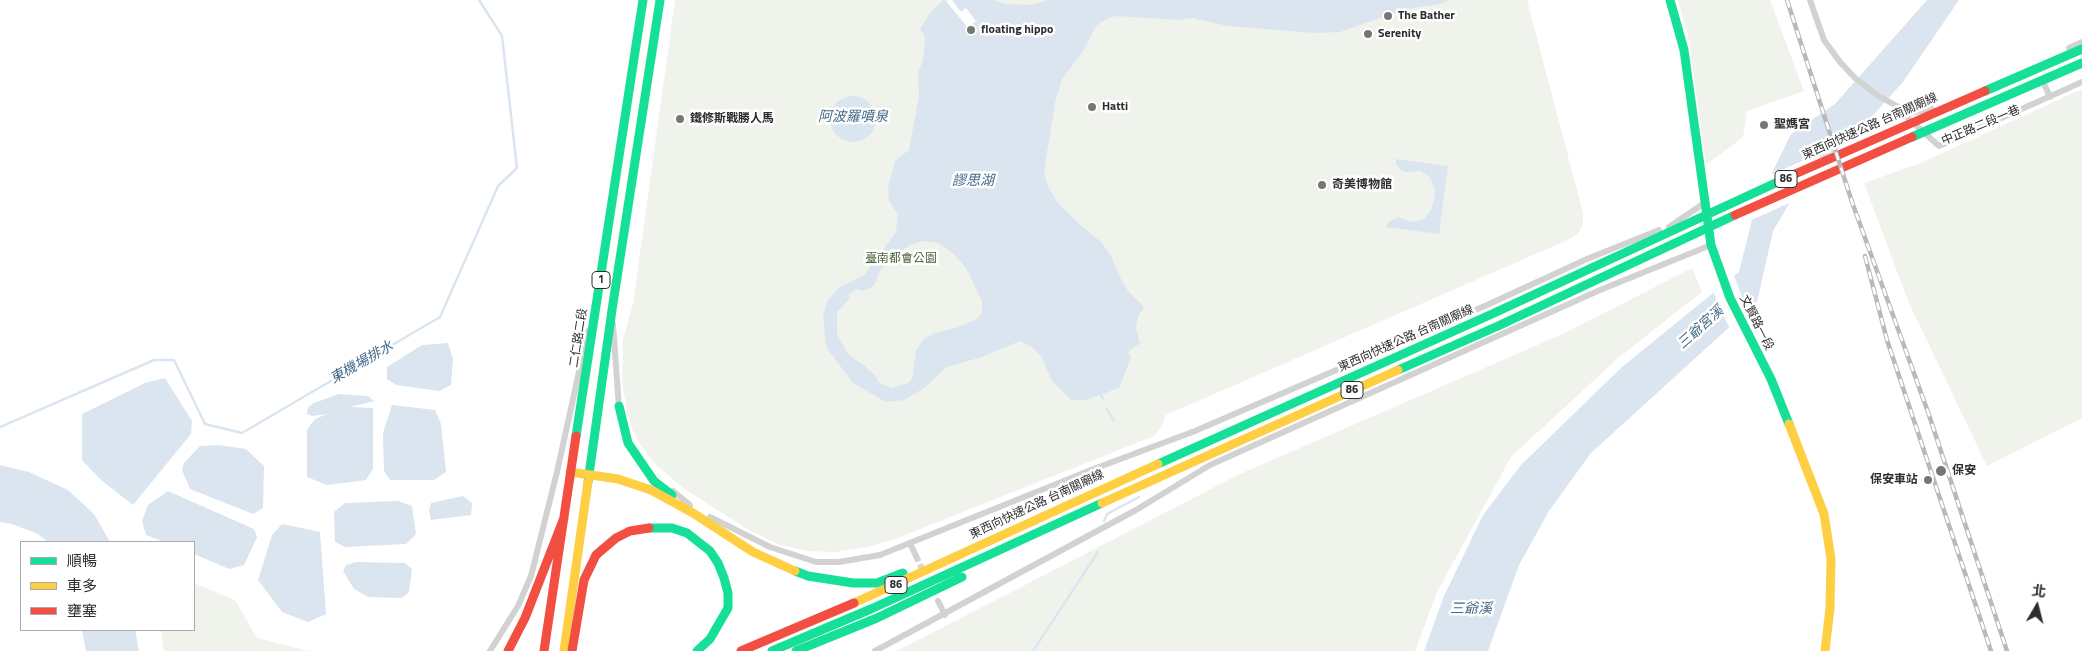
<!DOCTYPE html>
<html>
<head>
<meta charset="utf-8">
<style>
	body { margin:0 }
	#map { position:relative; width:2082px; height:651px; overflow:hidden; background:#fff; font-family:"Titillium Web","Noto Sans TC",sans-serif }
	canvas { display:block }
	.legend { position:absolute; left:20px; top:541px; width:175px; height:90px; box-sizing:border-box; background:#fff; border:1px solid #ababab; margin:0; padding:6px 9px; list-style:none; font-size:15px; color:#2d2d2d }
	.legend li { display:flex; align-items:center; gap:10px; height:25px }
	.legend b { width:25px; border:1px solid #ababab }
	.north { position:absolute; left:2012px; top:581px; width:50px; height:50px; -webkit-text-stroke:4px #fff; paint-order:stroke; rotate:8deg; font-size:14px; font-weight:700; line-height:20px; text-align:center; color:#2d2d2d }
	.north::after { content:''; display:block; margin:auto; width:18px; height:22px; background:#2d2d2d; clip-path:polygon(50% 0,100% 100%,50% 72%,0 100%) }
</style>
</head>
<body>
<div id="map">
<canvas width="2082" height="651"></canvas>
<ul class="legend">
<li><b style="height:6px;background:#16e098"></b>順暢</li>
<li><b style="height:6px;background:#ffcf43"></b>車多</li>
<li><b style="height:6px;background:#f24e42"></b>壅塞</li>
</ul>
<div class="north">北</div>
</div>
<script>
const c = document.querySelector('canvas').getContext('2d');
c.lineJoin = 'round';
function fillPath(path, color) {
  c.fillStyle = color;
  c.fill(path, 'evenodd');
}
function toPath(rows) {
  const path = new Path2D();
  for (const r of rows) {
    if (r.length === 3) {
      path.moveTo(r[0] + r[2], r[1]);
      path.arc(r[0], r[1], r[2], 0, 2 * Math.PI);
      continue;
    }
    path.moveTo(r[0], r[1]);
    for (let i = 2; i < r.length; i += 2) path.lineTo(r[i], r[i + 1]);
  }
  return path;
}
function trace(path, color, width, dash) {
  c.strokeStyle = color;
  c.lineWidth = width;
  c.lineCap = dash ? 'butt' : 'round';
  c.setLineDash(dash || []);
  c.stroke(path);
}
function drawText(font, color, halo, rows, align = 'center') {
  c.font = font + ' "Titillium Web","Noto Sans TC",sans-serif';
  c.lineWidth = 5;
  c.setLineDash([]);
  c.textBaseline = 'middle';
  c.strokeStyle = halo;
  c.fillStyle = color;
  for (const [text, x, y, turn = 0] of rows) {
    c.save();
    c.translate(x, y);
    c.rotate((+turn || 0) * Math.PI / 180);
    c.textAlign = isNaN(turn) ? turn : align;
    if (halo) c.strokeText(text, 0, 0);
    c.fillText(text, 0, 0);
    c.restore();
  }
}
fillPath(toPath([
	[675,0,1527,0,1583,213,1583,224,1579,232,1570,239,1166,415,1162,426,1154,436,895,539,868,547,835,552,808,551,780,545,752,532,683,488,657,466,640,444,632,429,627,411,622,382,623,339,633,304],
	[1678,0,1770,0,1804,91,1747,111,1743,137,1706,165,1689,40],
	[2082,89,2082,418,1987,466,1908,301,1864,183,1921,163],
	[1692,268,1702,292,1619,357,1511,457,1437,592,1415,651,897,651,1240,474,1565,333],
	[194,583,235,600,257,638,309,651,164,651,161,630,194,630]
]), '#f0f3ec');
fillPath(toPath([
	[946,0,994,0,1005,4,1031,5,1048,0,1449,0,1440,4,1407,9,1340,32,1315,33,1228,26,1192,18,1180,20,1116,16,1106,19,1096,26,1081,54,1062,79,1055,103,1044,171,1047,184,1057,202,1078,223,1101,242,1111,256,1121,279,1128,291,1144,307,1138,316,1136,329,1140,343,1128,352,1131,357,1119,388,1086,400,1071,400,1052,381,1041,356,1032,347,1020,341,982,357,947,367,924,388,904,400,886,402,853,383,826,347,823,316,828,300,840,287,864,275,896,232,898,214,889,201,888,188,895,161,909,150,919,96,918,72,923,61,925,36,920,29,930,13,942,1],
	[924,241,938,243,954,254,966,268,982,301,982,312,977,319,956,328,934,333,923,340,916,351,912,379,908,383,891,388,878,382,876,376,862,364,848,354,837,334,837,312,849,299,849,294,856,289,863,291,874,286,880,271,892,256,912,244],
	[1927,0,1959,0,1903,82,1850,141,1812,165,1773,231,1757,302,1591,453,1549,511,1519,565,1488,651,1424,651,1444,596,1483,515,1521,465,1622,367,1739,272,1755,208,1791,134,1835,104],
	[853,119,23],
	[1396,159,1448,166,1439,234,1386,227,1389,222,1398,217,1413,222,1424,219,1432,208,1434,199,1435,189,1430,177,1421,171,1407,172,1402,171,1396,164],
	[448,343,453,359,451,385,439,391,396,385,387,379,387,367,422,345],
	[165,378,192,421,191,434,133,505,101,480,82,460,82,414,145,383],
	[339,394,368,396,374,401,350,407,373,408,373,469,366,480,327,485,307,477,307,430,315,419,327,414,312,416,307,414,308,407,314,403],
	[392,405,435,410,441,424,446,472,434,480,390,480,384,471,383,433],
	[219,445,246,449,264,466,263,508,253,514,190,489,182,470,184,463,200,446],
	[0,465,29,472,68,490,94,514,110,542,48,542,38,534,12,524,0,522],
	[168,491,254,529,257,537,244,565,229,569,194,554,194,542,164,542,146,535,142,521,148,505],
	[463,496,472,503,471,515,431,520,429,510,431,503],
	[398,501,412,506,416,534,406,544,345,547,335,542,334,512,345,503],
	[282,524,320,532,326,614,308,622,282,612,258,580,272,535],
	[356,562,405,563,412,569,409,592,402,598,368,597,354,589,343,571,346,565],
	[82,630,135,630,139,651,86,651]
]), '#dae5ef');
fillPath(toPath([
	[948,0,952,0,961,12,966,8,976,21,968,28,946,1],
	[1818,154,1822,162,1814,167,1794,201,1749,221,1752,208,1768,176],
	[1733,273,1748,313,1730,329,1717,303,1713,289]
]), '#fff');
trace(toPath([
	[1100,392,1103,399],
	[1107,409,1113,420],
	[0,427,154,360,174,360,205,424,242,433,440,317,498,186,517,168,502,36,479,0],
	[1104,521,1107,514,1139,497],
	[1033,651,1098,552]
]), '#dae5ef', 2.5);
trace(toPath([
	[916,556,924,573]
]), '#d5d5d5', 6, [6, 3]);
trace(toPath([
	[1810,0,1824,40,1840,62,1855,78,1877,95,1909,113,1932,109],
	[2069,48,2082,42],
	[2042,79,2050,97],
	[1899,110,1939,146,2082,82],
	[1669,227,1706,202],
	[613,324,619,408],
	[673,491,690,505],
	[710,517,770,547,816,562,839,562,880,555,1091,470,1195,431,1487,305,1587,259,1659,230],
	[910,543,916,556],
	[938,601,945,615],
	[490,651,518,606,531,576,557,472,588,331],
	[875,651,1136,510,1210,465,1600,290,1711,245]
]), '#d2d2d2', 6);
trace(toPath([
	[1670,0,1684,50,1711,245,1730,298,1771,379,1789,424],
	[1985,91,2082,49],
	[1912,137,2082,63],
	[1398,370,1498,326,1735,215],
	[619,406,628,443,654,481,672,495],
	[576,436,643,0],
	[1158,464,1492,314,1795,174],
	[588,482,612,310,660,0],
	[649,528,672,528,687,533,710,551,718,563,724,578,728,593,728,608,710,639,697,651],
	[795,571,808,576,853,583,877,583,903,573],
	[772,651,871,609,1102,503],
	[796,651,877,618,962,577]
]), '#16e098', 9);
trace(toPath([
	[1789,424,1824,514,1831,559,1830,608,1825,651],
	[570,472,618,479,651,490,693,513,753,552,795,571],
	[1102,503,1398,370],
	[854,603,1158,464],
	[564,651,588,482]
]), '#ffcf43', 9);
trace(toPath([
	[1795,174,1985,91],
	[1735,215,1912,137],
	[508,651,525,618,564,518],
	[544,651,576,436],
	[572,651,584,580,596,555,616,538,630,531,649,528],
	[741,651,854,603]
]), '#f24e42', 9);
const rail = toPath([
	[1787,0,1852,202,1928,412,2007,651],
	[1865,256,1887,340,1991,651]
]);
trace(rail, '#b9b9b9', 4.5);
trace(rail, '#fff', 2.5, [8]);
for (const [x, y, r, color] of [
	[1388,16,5,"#767676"],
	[971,30,5,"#767676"],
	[1368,34,5,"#767676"],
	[1092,107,5,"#767676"],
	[680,119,5,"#767676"],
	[1764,125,5,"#767676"],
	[1322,185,5,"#767676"],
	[1941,471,6,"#767676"],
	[1928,480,5,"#767676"]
]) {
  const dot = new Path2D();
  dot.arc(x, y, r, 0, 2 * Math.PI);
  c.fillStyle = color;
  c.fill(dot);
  trace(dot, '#fff', 2);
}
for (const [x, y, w] of [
	[1786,179,22],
	[601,280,18],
	[1352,390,22],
	[896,585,22]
]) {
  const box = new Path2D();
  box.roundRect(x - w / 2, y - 8.5, w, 17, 4);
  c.fillStyle = '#fff';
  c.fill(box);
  trace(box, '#2d2d2d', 1);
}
drawText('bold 11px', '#2d2d2d', null, [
	["86",1786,179],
	["1",601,280],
	["86",1352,390],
	["86",896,585]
]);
drawText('bold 12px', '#2d2d2d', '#fff', [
	["The Bather",1398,16],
	["floating hippo",981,30],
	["Serenity",1378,34],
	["Hatti",1102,107],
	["鐵修斯戰勝人馬",690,119],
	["聖媽宮",1774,125],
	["奇美博物館",1332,185],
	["保安",1952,471],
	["保安車站",1918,480,"right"]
], 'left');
drawText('12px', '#2d2d2d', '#fff', [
	["中正路二段一巷",1981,126,-23],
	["東西向快速公路 台南關廟線",1870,127,-24],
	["文賢路一段",1756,323,63],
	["二仁路二段",579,338,-81],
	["東西向快速公路 台南關廟線",1406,339,-24],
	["東西向快速公路 台南關廟線",1037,505,-25]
]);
drawText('12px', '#4e653f', '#fff', [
	["臺南都會公園",901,259]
]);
drawText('italic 14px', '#436988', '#fff', [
	["阿波羅噴泉",853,118],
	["謬思湖",973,182],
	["三爺宮溪",1701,328,-42],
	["東機場排水",362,363,-30],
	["三爺溪",1471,610]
]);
</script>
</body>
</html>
